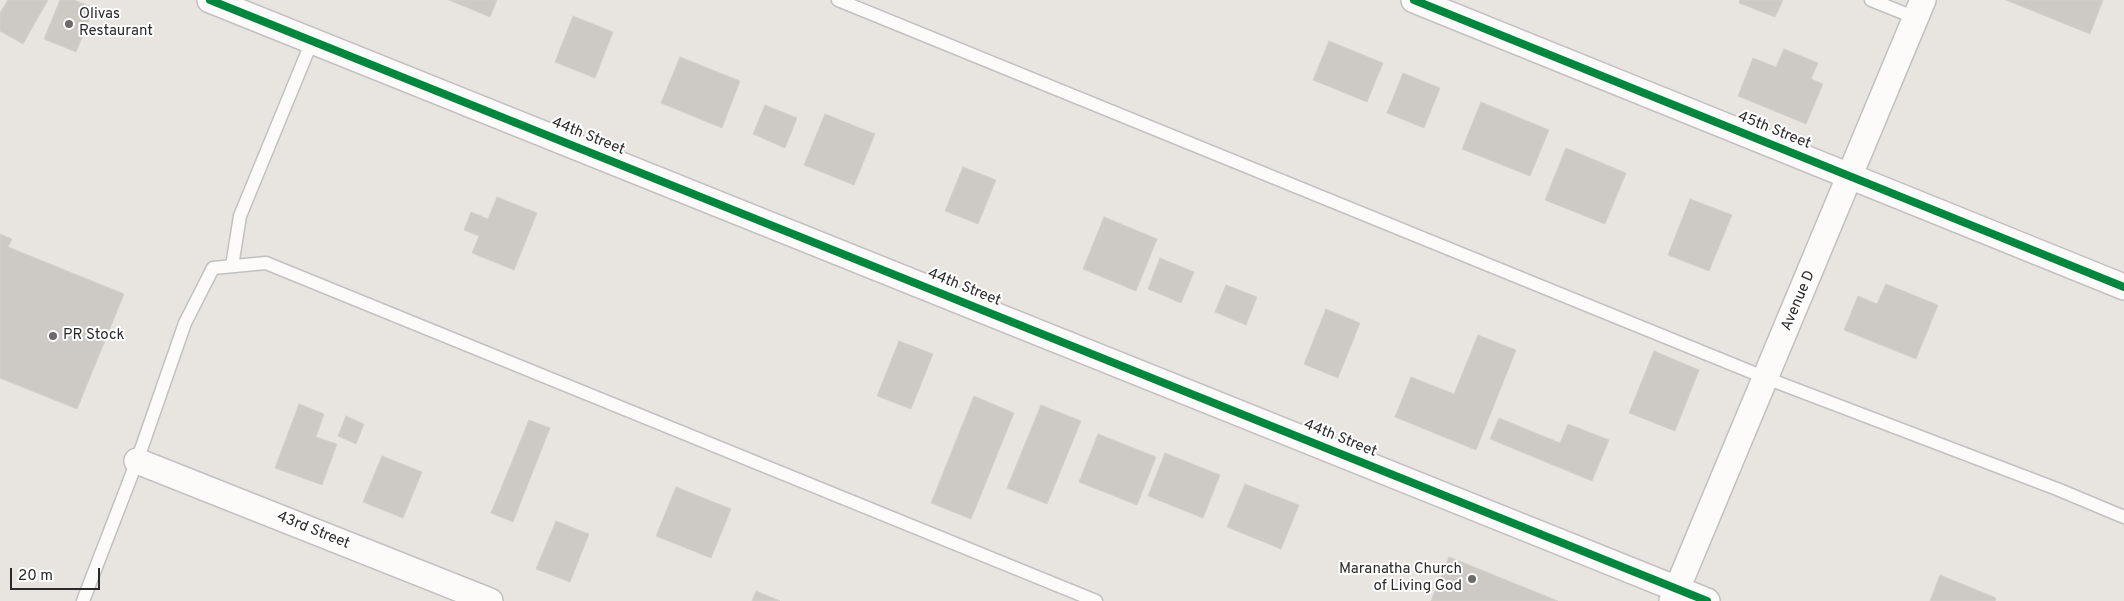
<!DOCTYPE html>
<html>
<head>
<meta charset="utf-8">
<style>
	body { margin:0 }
	#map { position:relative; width:2124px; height:601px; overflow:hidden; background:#e8e4e0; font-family:Overpass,sans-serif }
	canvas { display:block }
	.scale { position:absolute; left:10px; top:568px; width:90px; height:22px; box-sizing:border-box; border:2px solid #2a2a2a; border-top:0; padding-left:6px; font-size:15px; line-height:18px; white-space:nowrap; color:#2a2a2a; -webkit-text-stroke:4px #fff; paint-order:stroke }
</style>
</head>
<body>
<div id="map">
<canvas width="2124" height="601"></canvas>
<div class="scale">20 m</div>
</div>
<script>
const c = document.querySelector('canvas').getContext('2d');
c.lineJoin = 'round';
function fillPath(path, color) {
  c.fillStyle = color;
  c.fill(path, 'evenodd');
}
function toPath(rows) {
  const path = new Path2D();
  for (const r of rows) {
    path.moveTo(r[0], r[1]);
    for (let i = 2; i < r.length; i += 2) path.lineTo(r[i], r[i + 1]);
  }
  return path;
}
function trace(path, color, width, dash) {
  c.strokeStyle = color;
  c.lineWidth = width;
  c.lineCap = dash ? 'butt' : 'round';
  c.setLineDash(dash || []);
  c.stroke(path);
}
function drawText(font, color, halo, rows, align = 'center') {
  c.font = font + ' Overpass,sans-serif';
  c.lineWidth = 4;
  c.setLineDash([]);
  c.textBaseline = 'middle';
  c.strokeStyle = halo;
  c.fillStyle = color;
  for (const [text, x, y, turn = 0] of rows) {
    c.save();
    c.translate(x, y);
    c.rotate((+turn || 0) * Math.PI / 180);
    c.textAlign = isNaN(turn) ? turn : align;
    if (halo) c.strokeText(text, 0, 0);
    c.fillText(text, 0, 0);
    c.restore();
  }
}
const building = toPath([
	[8,0,48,0,23,44,0,31,0,13,8,0],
	[60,0,74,0,94,8,76,52,44,39,60,0],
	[449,0,497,0,490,17,449,0],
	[1740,0,1783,0,1775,17,1739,3,1740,0],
	[2006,0,2103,0,2090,34,2006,0],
	[573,16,613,32,595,78,555,62,573,16],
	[1329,41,1383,63,1367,102,1313,80,1329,41],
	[1784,49,1818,63,1811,79,1823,84,1806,124,1738,96,1753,58,1776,67,1784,49],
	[680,57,740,81,722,128,661,103,680,57],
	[1403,73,1440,88,1424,128,1387,113,1403,73],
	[1481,102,1549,130,1530,176,1462,149,1481,102],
	[765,105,797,118,785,148,753,134,765,105],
	[825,114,875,134,854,185,804,165,825,114],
	[1566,148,1626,173,1605,224,1545,200,1566,148],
	[963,167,996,180,978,224,945,211,963,167],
	[497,197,537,213,514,270,472,253,479,236,464,230,471,212,488,219,497,197],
	[1690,199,1732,215,1709,271,1668,255,1690,199],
	[1104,217,1157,239,1136,291,1083,269,1104,217],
	[0,234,12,239,8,247,124,294,77,409,0,378,0,234],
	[1160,258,1194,272,1181,303,1148,289,1160,258],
	[1886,284,1938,305,1916,359,1844,330,1858,296,1877,304,1886,284],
	[1226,285,1257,297,1246,325,1215,312,1226,285],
	[1326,309,1360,323,1338,378,1304,364,1326,309],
	[1478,335,1516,350,1476,450,1395,417,1411,377,1454,394,1478,335],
	[899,341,933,354,911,409,877,396,899,341],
	[1654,351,1699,370,1675,431,1629,413,1654,351],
	[974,396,1014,413,971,519,931,503,974,396],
	[299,404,324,414,316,437,337,444,322,485,275,468,299,404],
	[1041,405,1081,421,1047,504,1007,488,1041,405],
	[346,416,364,424,356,444,338,436,346,416],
	[1499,418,1560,443,1568,424,1609,440,1592,481,1490,439,1499,418],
	[529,420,550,428,513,522,491,513,529,420],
	[1098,434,1156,457,1137,505,1079,482,1098,434],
	[1165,453,1220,475,1203,518,1148,496,1165,453],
	[382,456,422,472,403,518,363,502,382,456],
	[1245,484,1299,505,1281,549,1227,527,1245,484],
	[676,487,731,509,711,558,656,536,676,487],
	[556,521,589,534,570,582,536,569,556,521],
	[1449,557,1558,601,1431,601,1449,557],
	[1940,575,1996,598,1995,601,1930,601,1940,575],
	[756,591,780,601,752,601,756,591]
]);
fillPath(building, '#cdcac6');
trace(building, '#d3d0cc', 1);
const lane = toPath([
	[838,0,1766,378,2057,489,2124,517],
	[1871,0,1916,18],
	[232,266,240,216,312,41],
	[83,601,137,461,185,323,213,268,266,263,1096,601]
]);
const street = toPath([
	[210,0,1707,601],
	[1414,0,2124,287],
	[137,461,490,601],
	[1672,601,1923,0]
]);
trace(lane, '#c2c1c1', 15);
trace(street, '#c2c1c1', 28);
trace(lane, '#fcfbfa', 12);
trace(street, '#fcfbfa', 25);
trace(toPath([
	[210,0,1707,601],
	[1414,0,2124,287]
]), '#00873e', 8);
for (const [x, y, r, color] of [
	[69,24,5,"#6c6b6a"],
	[53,336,5,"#6c6b6a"],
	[1472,579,5,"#6c6b6a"]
]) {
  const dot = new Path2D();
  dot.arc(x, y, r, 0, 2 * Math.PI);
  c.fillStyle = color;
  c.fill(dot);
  trace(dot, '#fff', 2);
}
drawText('15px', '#2a2a2a', '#fff', [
	["Olivas",79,15],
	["Restaurant",79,32],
	["PR Stock",63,336],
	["Maranatha Church",1462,570,"right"],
	["of Living God",1462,587,"right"]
], 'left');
drawText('15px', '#2a2a2a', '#fff', [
	["45th Street",1774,131,22],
	["44th Street",588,137,22],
	["44th Street",964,288,22],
	["Avenue D",1799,301,-67],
	["44th Street",1340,439,22],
	["43rd Street",313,531,22]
]);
</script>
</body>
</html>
